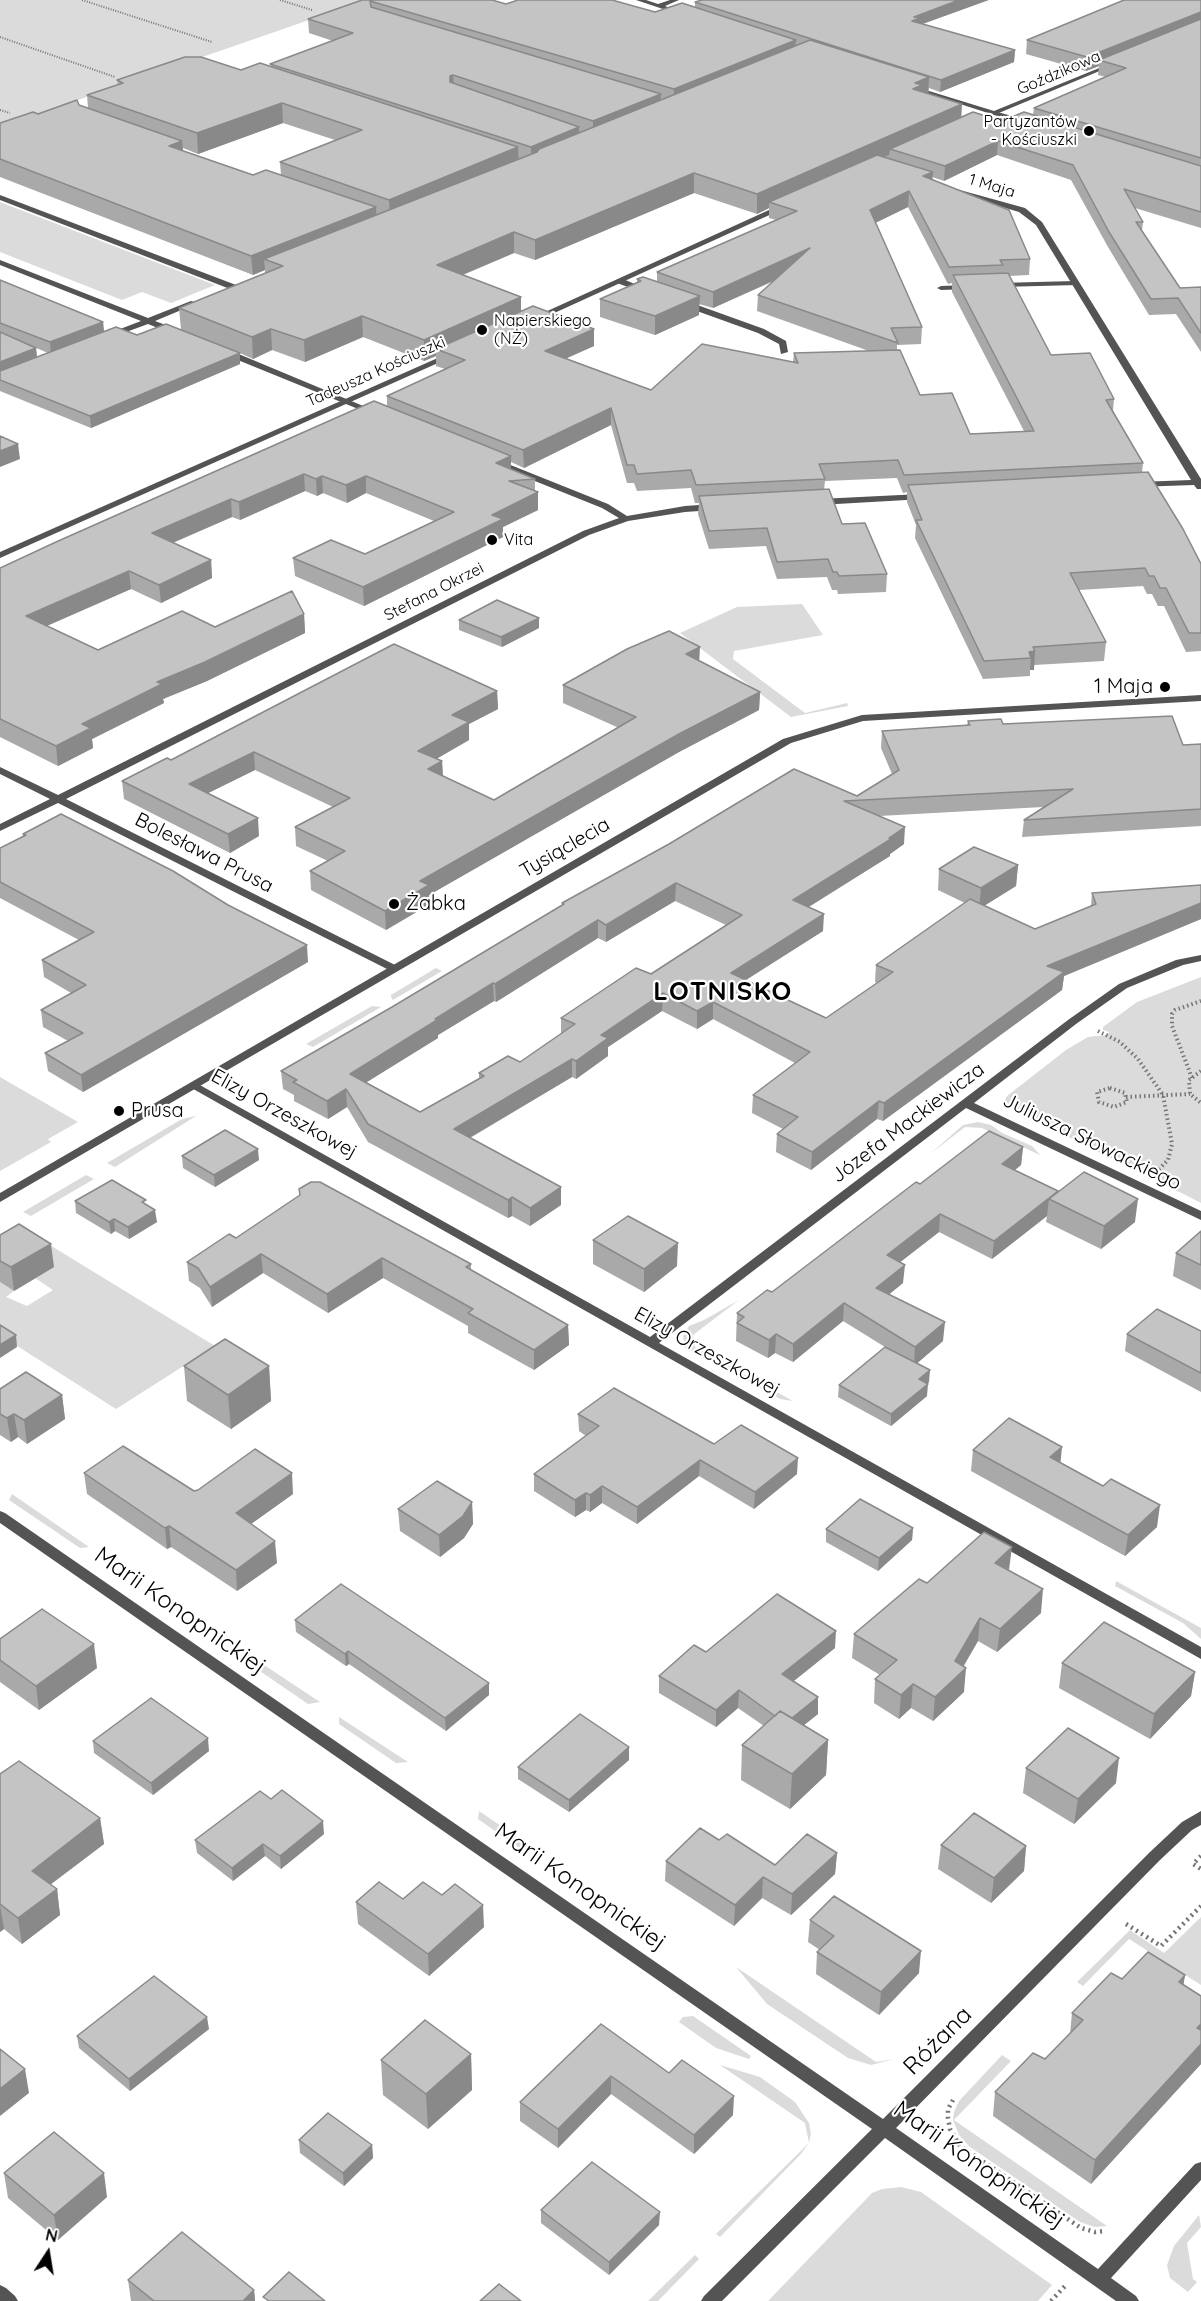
<!DOCTYPE html>
<html>
<head>
<meta charset="utf-8">
<style>
	body { margin:0 }
	#map { position:relative; width:1201px; height:2301px; overflow:hidden; background:#fff; font-family:Quicksand,sans-serif }
	canvas { display:block }
	.north { position:absolute; left:18px; top:2223px; width:60px; height:60px; -webkit-text-stroke:4px #fff; paint-order:stroke; rotate:12deg; font-size:16px; font-weight:700; line-height:24px; text-align:center; color:#000 }
	.north::after { content:''; display:block; margin:auto; width:21px; height:27px; background:#000; clip-path:polygon(50% 0,100% 100%,50% 72%,0 100%) }
</style>
</head>
<body>
<div id="map">
<canvas width="1201" height="2301"></canvas>
<div class="north">N</div>
</div>
<script>
const c = document.querySelector('canvas').getContext('2d');
c.lineJoin = 'round';
function fillPath(path, color) {
  c.fillStyle = color;
  c.fill(path, 'evenodd');
}
function toPath(rows) {
  const path = new Path2D();
  for (const r of rows) {
    path.moveTo(r[0], r[1]);
    for (let i = 2; i < r.length; i += 2) path.lineTo(r[i], r[i + 1]);
  }
  return path;
}
function trace(path, color, width, dash) {
  c.strokeStyle = color;
  c.lineWidth = width;
  c.lineCap = dash ? 'butt' : 'round';
  c.setLineDash(dash || []);
  c.stroke(path);
}
function drawText(font, color, halo, rows, align = 'center') {
  c.font = font + ' Quicksand,sans-serif';
  c.lineWidth = 4.5;
  c.setLineDash([]);
  c.textBaseline = 'middle';
  c.strokeStyle = halo;
  c.fillStyle = color;
  for (const [text, x, y, turn = 0] of rows) {
    c.save();
    c.translate(x, y);
    c.rotate((+turn || 0) * Math.PI / 180);
    c.textAlign = isNaN(turn) ? turn : align;
    if (halo) c.strokeText(text, 0, 0);
    c.fillText(text, 0, 0);
    c.restore();
  }
}
fillPath(toPath([
	[0,0,367,0,0,127],
	[0,202,215,285,171,303,142,292,122,300,0,252],
	[802,604,823,635,734,651,733,659,805,713,847,703,848,706,791,717,680,633,737,607],
	[436,968,442,971,393,1000,391,997,391,995],
	[1201,977,1201,1203,1164,1184,1159,1179,1160,1171,1155,1169,1147,1173,1133,1169,1018,1112,1005,1101,1007,1096,1066,1050,1088,1037,1106,1035,1109,1032,1103,1030,1103,1027,1137,1002],
	[372,1006,381,1007,313,1047,306,1044],
	[0,1077,78,1122,48,1139,51,1142,0,1171],
	[196,1116,115,1167,107,1163,182,1119],
	[978,1122,991,1125,1002,1133,1032,1146,1040,1155,982,1128,965,1127,930,1154,963,1125],
	[86,1175,94,1179,31,1216,23,1212],
	[17,1225,215,1346,116,1409,0,1335,0,1282,14,1291,6,1297,27,1306,53,1290,35,1278,53,1267,0,1260,0,1234],
	[739,1300,693,1335,695,1347,706,1353,703,1356,685,1348,683,1336,689,1326,704,1320],
	[711,1356,793,1401,780,1399,721,1366,708,1359],
	[12,1494,89,1547,80,1548,9,1500],
	[1116,1581,1201,1628,1201,1639,1183,1623,1115,1586],
	[255,1659,320,1702,308,1704,254,1667],
	[339,1717,408,1762,396,1763,339,1724],
	[479,1811,535,1849,522,1850,478,1819],
	[1201,1917,1201,1985,1129,1939,1083,1986,1077,1982,1130,1930,1164,1953],
	[736,1967,876,2062,894,2059,871,2065,848,2058,767,2004],
	[693,2016,751,2056,749,2059,716,2048,679,2022,683,2017],
	[1002,2055,1011,2061,954,2120,1107,2226,1095,2227,1080,2222,970,2147,959,2135,953,2120,954,2112,959,2101],
	[720,2065,760,2077,795,2102,809,2123,811,2134,809,2143,800,2155,720,2237,716,2234,809,2143,805,2123],
	[901,2187,921,2192,1052,2285,1038,2301,768,2301,872,2193,882,2189],
	[1199,2215,1201,2227,1187,2243,1193,2279,1197,2282,1188,2292,1170,2278,1167,2265,1174,2246],
	[695,2255,699,2259,658,2301,648,2301]
]), '#dbdbdb');
trace(toPath([
	[82,0,212,42],
	[280,0,312,10],
	[0,37,115,77],
	[0,110,10,113]
]), '#767676', 2, [1, 1.5]);
trace(toPath([
	[1098,1031,1120,1042,1138,1059,1163,1095,1172,1144,1168,1160,1158,1170],
	[1201,1071,1189,1080,1190,1094,1201,1103],
	[1192,1078,1172,1026,1172,1014,1175,1010,1201,1001],
	[1110,1088,1125,1093,1127,1102,1114,1107,1099,1102,1097,1092,1110,1088],
	[1126,1097,1190,1094]
]), '#767676', 4, [1.5, 3]);
trace(toPath([
	[1201,1856,1193,1864,1201,1869],
	[1126,1924,1161,1946,1201,1906],
	[953,2100,948,2109,948,2118,950,2129,960,2146,1081,2228,1095,2232,1105,2231],
	[1051,2301,1065,2286]
]), '#767676', 4.5, [2, 4]);
fillPath(toPath([
	[1075,281,1079,283,1078,285,999,287,995,285,999,283,1075,281],
	[967,285,971,287,970,289,941,290,937,288,941,286,967,285]
]), '#545454');
fillPath(toPath([
	[636,0,646,0,658,4,670,0,679,0,665,6,683,13,678,14,636,0],
	[1109,64,1114,65,994,115,911,88,916,87,994,111,1109,64],
	[949,187,1025,208,1042,222,1201,479,1201,489,1197,489,1194,485,1136,487,1135,485,1139,482,1191,480,1036,225,1019,212,949,191,949,187],
	[0,195,236,285,237,287,230,289,0,200,0,195],
	[0,260,148,318,191,301,198,303,155,321,179,330,179,334,173,334,148,324,110,338,106,336,107,334,141,321,0,265,0,260],
	[617,279,623,279,651,291,644,293,617,283,617,279],
	[683,302,689,302,764,329,786,341,788,352,781,354,779,344,758,333,683,306,683,302],
	[223,350,229,350,380,413,373,415,223,354,223,350],
	[498,460,608,504,627,516,685,506,714,504,718,507,714,510,685,512,628,521,589,535,66,799,397,966,399,968,397,970,389,970,58,803,0,831,0,824,50,799,0,774,0,767,58,795,583,531,619,518,602,508,495,465,495,461,498,460],
	[921,494,925,497,924,499,819,505,815,502,819,499,921,494],
	[1201,955,1201,961,1183,965,1127,988,1076,1024,974,1103,1201,1211,1201,1220,966,1108,659,1343,1201,1647,1201,1659,188,1086,190,1084,198,1084,650,1337,1068,1020,1119,984,1176,960,1201,955],
	[0,1511,5,1513,883,2119,1150,1852,1182,1822,1201,1811,1201,1825,1192,1830,1160,1860,896,2128,1098,2269,1195,2164,1201,2162,1201,2180,1111,2278,1136,2296,1139,2301,1116,2301,885,2138,722,2301,701,2301,704,2296,872,2129,0,1523,0,1511],
	[0,2285,6,2288,15,2296,18,2301,0,2301,0,2285]
]), '#545454');
fillPath(toPath([
	[994,111,1026,120,1027,122,1023,124,994,115,974,125,967,123,994,111],
	[780,205,787,207,539,320,532,318,780,205],
	[449,353,456,355,0,558,0,552,449,353],
	[1201,695,1201,701,863,721,791,743,0,1202,0,1193,783,739,862,715,1201,695]
]), '#545454');
fillPath(toPath([
	[362,0,506,4,655,12,695,7,695,2,923,24,1015,50,1014,62,940,92,929,88,928,94,961,118,1002,121,1033,115,1034,108,1106,77,1098,75,1099,66,1086,71,1026,54,1027,40,1201,0,1201,228,1135,208,1143,222,1142,231,1180,288,1201,287,1201,352,1176,314,1149,315,1108,247,1071,180,997,155,944,181,932,177,932,180,1030,259,1029,275,1009,276,1051,355,1114,399,1113,411,1143,463,1142,473,1201,564,1201,651,1186,652,1164,606,1158,606,1152,594,1147,594,1143,586,1079,590,1106,642,1104,661,1034,665,1034,670,1030,670,1030,676,983,679,915,538,916,525,907,502,907,492,903,493,897,478,825,481,824,490,842,524,887,574,886,592,838,594,837,590,832,590,827,577,777,579,766,546,709,549,698,514,699,503,695,503,691,488,637,491,634,483,627,483,611,425,524,468,511,462,511,469,535,479,535,491,538,492,538,510,503,527,503,537,364,606,295,576,293,558,365,554,434,521,366,493,347,503,323,493,317,496,305,491,240,520,232,517,173,543,211,560,212,578,161,603,131,589,47,626,98,650,215,627,304,614,305,633,207,681,163,699,164,703,92,739,93,748,58,766,0,737,0,568,387,407,387,396,445,369,436,366,436,356,424,361,363,337,305,362,272,350,253,359,240,353,240,364,91,428,0,391,0,280,103,322,104,331,137,335,181,329,179,308,265,274,265,270,253,275,0,177,0,123,79,105,88,108,87,95,118,85,117,80,241,70,271,66,270,64,333,41,309,33,308,19],
	[283,123,335,140,280,162,281,175,253,175,183,151,183,148,198,154],
	[694,193,757,214,769,208,769,218,776,220,657,272,657,281,637,279,637,282,600,299,600,317,655,335,699,315,699,304,713,308,774,281,758,295,757,311,869,351,794,353,793,362,651,390,566,358,594,346,594,329,521,311,463,275,514,253,535,260],
	[908,207,948,284,952,283,952,292,1024,431,970,434,920,395,897,350,897,345,921,344,922,327,875,223],
	[34,347,48,353,37,357,36,348],
	[539,618,539,628,502,647,459,630,459,620],
	[699,660,760,692,759,710,679,752,429,895,430,904,386,930,311,890,310,871,328,861,296,846,295,827,333,807,255,770,208,793,259,836,230,853,124,799,122,781,171,760,497,691,498,709,469,724,469,740,436,759,442,761,443,776,494,800,619,728,563,703,563,685],
	[968,721,1003,724,1183,745,1201,744,1201,826,1022,837,1024,820,1043,807,879,816,904,844,890,854,890,856,809,907,823,931,746,980,826,1018,877,983,875,982,876,965,965,903,938,890,939,869,1018,865,1016,886,984,906,1035,929,1091,906,1092,893,1201,885,1201,919,1064,976,1062,990,883,1121,877,1119,811,1170,776,1152,777,1134,783,1129,752,1113,753,1095,795,1063,713,1019,697,1029,662,1011,608,1047,608,1056,576,1079,572,1077,470,1138,561,1205,530,1226,512,1216,508,1218,368,1142,347,1107,328,1119,294,1101,294,1095,283,1089,281,1071,392,1007,562,905,562,903,857,796,892,774,881,748,882,731,967,725],
	[675,901,726,925,651,974,561,1018,561,1034,520,1062,479,1073,479,1079,420,1112,366,1082,438,1038,438,1035,494,1001,496,1002,598,938,606,942],
	[23,834,308,962,83,1092,48,1071,45,1053,68,1041,43,1027,41,1010,71,993,44,977,42,960,79,940,0,898,0,848,23,837],
	[1023,1147,1021,1165,1015,1170,1058,1191,1135,1222,1101,1249,1046,1222,1047,1216,992,1259,939,1232,900,1262,903,1283,889,1294,943,1341,917,1363,929,1382,927,1383,927,1396,891,1426,838,1397,839,1385,885,1347,843,1321,793,1362,775,1353,768,1358,736,1341,737,1313,772,1292,920,1184],
	[182,1156,259,1160,215,1187,183,1168],
	[75,1201,146,1205,157,1222,129,1239,115,1231,111,1234,76,1213],
	[1201,1231,1201,1290,1173,1276,1176,1253],
	[0,1235,54,1267,14,1291,0,1282],
	[236,1238,471,1264,471,1270,568,1325,569,1345,534,1370,468,1333,468,1326,383,1278,328,1313,263,1273,212,1307,200,1288,189,1281,187,1262],
	[593,1240,677,1266,644,1292,593,1264],
	[1201,1331,1201,1392,1125,1351,1127,1334],
	[184,1366,269,1366,271,1401,231,1429,187,1401],
	[0,1389,62,1395,65,1419,27,1444,18,1437,11,1442,0,1435],
	[578,1414,714,1444,797,1474,754,1509,699,1476,637,1524,602,1503,590,1512,586,1510,575,1517,534,1491,534,1474,586,1436,579,1431],
	[973,1450,1060,1463,1103,1486,1157,1527,1125,1556,971,1471],
	[84,1473,194,1491,293,1494,251,1524,277,1563,237,1591,171,1547,167,1549,87,1494],
	[472,1502,473,1524,464,1538,440,1557,400,1531,398,1509],
	[913,1528,912,1540,878,1571,826,1542,826,1529],
	[1009,1570,1041,1613,997,1652,978,1641,963,1666,964,1692,933,1721,911,1708,899,1719,874,1703,875,1679,880,1675,852,1658,854,1634],
	[295,1620,489,1695,446,1731,349,1664,346,1666,296,1632],
	[0,1639,97,1668,39,1710,0,1682],
	[835,1648,794,1681,818,1697,818,1714,804,1725,828,1740,826,1775,790,1809,741,1780,742,1745,764,1726,738,1708,716,1727,659,1693,659,1676,706,1652],
	[1062,1663,1195,1672,1191,1696,1150,1739,1059,1688],
	[93,1741,209,1751,153,1795,94,1753],
	[629,1747,629,1760,569,1812,518,1779,518,1767],
	[1026,1768,1116,1783,1074,1824,1023,1793],
	[0,1774,100,1818,104,1844,50,1885,57,1889,60,1915,22,1944,4,1929,0,1932],
	[324,1834,281,1869,265,1856,233,1881,197,1853,195,1840],
	[719,1840,775,1865,837,1853,835,1874,791,1915,762,1898,734,1926,665,1881,666,1861],
	[941,1845,1026,1846,1024,1871,991,1903,938,1869],
	[403,1899,484,1927,429,1976,358,1924,356,1902],
	[810,1920,919,1973,879,2015,816,1974,817,1952,820,1950,808,1942],
	[1185,1975,1183,1985,1201,1996,1201,2064,1091,2184,993,2116,995,2092,1045,2059,1070,2034,1072,2013,1122,1979],
	[601,2024,669,2073,733,2115,694,2154,611,2094,558,2148,520,2121,520,2102],
	[209,2029,130,2091,79,2048,77,2036],
	[471,2054,472,2090,428,2129,383,2095,381,2060],
	[299,2140,372,2145,373,2158,344,2186,300,2153],
	[4,2173,107,2197,58,2240,8,2198],
	[541,2210,659,2225,609,2275,541,2223],
	[128,2280,254,2290,255,2301,131,2301]
]), '#a9a9a9');
fillPath(toPath([
	[959,0,989,0,920,25,911,33,914,17],
	[1201,12,1201,25,1099,60,1099,66,1086,71,1087,57],
	[796,40,795,54,674,104,674,89],
	[1015,50,1014,62,940,92,941,80],
	[453,75,454,90,450,91,450,76],
	[929,77,928,96,912,109,915,83],
	[661,94,660,108,593,136,593,121],
	[282,103,283,123,198,154,197,133],
	[962,104,961,123,890,149,889,155,778,205,769,202,769,208,757,214,757,194],
	[579,127,579,142,531,163,531,147],
	[182,141,184,159,169,146],
	[998,141,997,155,944,181,945,166],
	[518,147,519,167,390,221,389,200],
	[933,172,932,187,923,176],
	[694,173,694,193,535,260,535,240],
	[909,191,908,207,869,226,870,210],
	[376,207,377,226,264,259,265,270,253,275,251,256],
	[514,232,514,253,438,285,437,265],
	[810,248,810,264,713,308,713,292],
	[700,296,699,315,655,335,655,316],
	[521,297,521,318,436,349,436,356,424,361,424,340],
	[362,316,363,337,305,362,304,340],
	[103,322,104,333,51,354,50,342],
	[271,329,272,350,253,359,252,337],
	[594,329,594,346,545,368,545,351],
	[36,348,37,359,0,374,0,362],
	[240,353,240,364,91,428,90,416],
	[611,408,611,425,524,468,523,450],
	[18,444,20,459,0,467,0,451],
	[511,456,511,474,496,463],
	[304,474,305,491,240,520,239,502],
	[322,476,323,493,317,496,316,479],
	[366,476,366,493,347,503,346,485],
	[538,492,538,510,503,527,503,537,364,606,363,587,492,515],
	[231,499,232,517,153,551,152,533],
	[211,560,212,578,161,603,159,585],
	[129,571,131,589,28,634,26,616],
	[304,614,305,633,207,681,163,699,164,703,92,739,93,748,58,766,56,746,82,724,157,682],
	[539,618,539,628,502,647,501,637],
	[700,647,699,665,686,654],
	[1035,651,1034,670,1030,670,1031,658,1029,652],
	[497,691,498,709,469,724,469,740,419,769,418,751,452,715],
	[760,692,759,710,679,752,429,895,430,904,386,930,385,911,420,881,679,734],
	[254,752,255,770,190,802,189,784],
	[442,761,443,779,428,769],
	[258,818,259,836,230,853,228,834],
	[905,827,904,844,890,854,890,856,792,917,793,900],
	[1018,865,1016,886,979,909,981,888],
	[676,883,675,901,606,942,606,925],
	[1201,903,1201,919,1064,976,1062,990,883,1121,884,1103,1047,966],
	[824,914,823,931,730,990,731,973],
	[598,920,598,938,496,1002,495,984],
	[307,945,308,962,83,1092,81,1075],
	[493,983,494,1001,438,1035,438,1038,351,1092,350,1074,435,1019],
	[663,993,662,1011,608,1047,608,1056,576,1079,576,1061,601,1035],
	[713,1002,713,1019,697,1029,697,1011],
	[572,1059,572,1077,454,1147,454,1129],
	[346,1089,347,1107,328,1119,327,1101],
	[879,1101,877,1119,811,1170,812,1152],
	[1023,1147,1021,1165,1000,1182,1002,1164],
	[258,1149,259,1160,215,1187,214,1175],
	[561,1187,561,1205,530,1226,530,1208],
	[1058,1191,1049,1199,1047,1216,992,1259,994,1241],
	[512,1197,512,1216,508,1218,508,1200],
	[1138,1199,1135,1222,1101,1249,1104,1226],
	[155,1210,157,1222,129,1239,128,1227],
	[940,1214,939,1232,885,1274,887,1255],
	[114,1219,115,1231,111,1234,109,1222],
	[678,1243,677,1266,644,1292,644,1269],
	[51,1244,54,1267,14,1291,11,1267],
	[261,1254,263,1273,212,1307,210,1287],
	[382,1258,383,1278,328,1313,327,1294],
	[905,1265,903,1283,875,1306,876,1288],
	[844,1303,843,1321,793,1362,793,1344],
	[945,1322,943,1341,914,1366,915,1347],
	[568,1325,569,1345,534,1370,534,1350],
	[776,1334,775,1353,768,1358,769,1340],
	[16,1335,17,1347,0,1358,0,1345],
	[269,1366,271,1401,231,1429,228,1395],
	[930,1370,929,1382,918,1391,919,1379],
	[928,1384,927,1396,891,1426,891,1414],
	[62,1395,65,1419,27,1444,24,1420],
	[14,1414,18,1437,11,1442,7,1418],
	[1062,1447,1060,1468,1050,1457],
	[798,1458,797,1474,754,1509,755,1492],
	[700,1460,699,1476,637,1524,637,1507],
	[292,1473,293,1494,237,1534,236,1513],
	[602,1486,602,1503,590,1512,590,1495],
	[586,1493,586,1510,575,1517,575,1500],
	[472,1502,473,1524,464,1538,440,1557,439,1535],
	[1160,1505,1157,1527,1125,1556,1128,1535],
	[169,1526,171,1547,167,1549,165,1528],
	[913,1528,912,1540,878,1571,879,1558],
	[275,1541,277,1563,237,1591,236,1570],
	[1012,1547,1009,1570,995,1563],
	[1043,1589,1041,1613,997,1652,1000,1629],
	[980,1618,978,1641,958,1676,966,1668,964,1692,933,1721,935,1697],
	[836,1631,835,1648,781,1691,782,1674],
	[94,1644,97,1668,39,1710,36,1686],
	[348,1651,349,1664,346,1666,345,1654],
	[1195,1672,1191,1696,1150,1739,1154,1714],
	[489,1683,489,1695,446,1731,445,1718],
	[913,1684,911,1708,899,1719,901,1695],
	[739,1690,738,1708,716,1727,716,1710],
	[818,1697,818,1714,784,1741,785,1723],
	[208,1738,209,1751,153,1795,151,1783],
	[828,1740,826,1775,790,1809,792,1774],
	[629,1747,629,1760,569,1812,569,1800],
	[1119,1758,1116,1783,1074,1824,1078,1799],
	[100,1818,104,1844,35,1896,32,1871],
	[323,1821,324,1834,281,1869,280,1856],
	[263,1844,265,1856,233,1881,232,1868],
	[1026,1846,1024,1871,991,1903,994,1878],
	[837,1853,835,1874,791,1915,792,1894],
	[763,1877,762,1898,734,1926,735,1905],
	[57,1889,60,1915,22,1944,18,1918],
	[0,1905,4,1929,0,1932],
	[483,1905,484,1927,429,1976,428,1954],
	[921,1951,919,1973,879,2015,881,1992],
	[1185,1975,1181,2000,1179,1982],
	[207,2017,209,2029,130,2091,129,2079],
	[1201,2024,1201,2064,1091,2184,1095,2160],
	[471,2054,472,2090,428,2129,426,2094],
	[25,2069,29,2093,0,2116,0,2089],
	[611,2076,611,2094,558,2148,558,2129],
	[734,2096,733,2115,694,2154,694,2135],
	[372,2145,373,2158,344,2186,343,2173],
	[104,2173,107,2197,58,2240,54,2215],
	[660,2212,659,2225,609,2275,609,2262],
	[254,2290,255,2301,243,2301]
]), '#898989');
const building = toPath([
	[362,0,492,0,506,4,518,0,612,0,655,12,682,3,796,40,674,89,370,1,371,7,661,94,593,121,453,75,450,76,450,82,579,127,531,147,270,64,353,33,308,19,362,0],
	[702,0,959,0,914,17,920,18,912,21,1015,50,941,80,695,2,702,0],
	[1124,0,1201,0,1201,12,1087,57,1027,40,1124,0],
	[1201,19,1201,158,1034,108,1126,68,1099,60,1201,19],
	[810,40,929,77,915,83,922,85,913,89,962,104,757,194,694,173,535,240,514,232,437,265,521,297,424,340,362,316,304,340,271,329,252,337,179,308,283,266,264,259,537,152,539,149,810,40],
	[185,57,201,57,241,70,260,63,518,147,389,200,280,162,362,130,282,103,197,133,87,95,123,83,117,80,185,57],
	[77,100,79,105,182,141,169,146,253,175,266,170,376,207,251,256,0,159,0,123,33,112,38,114,77,100],
	[973,112,1002,121,1024,112,1201,166,1201,212,1124,189,1143,222,1136,222,1180,288,1201,287,1201,333,1178,298,1151,299,1109,232,1073,165,998,141,945,166,890,149,973,112],
	[877,155,933,172,923,176,1009,210,1030,259,1000,260,1003,265,949,267,909,191,870,210,922,327,891,328,898,343,758,295,810,248,713,292,657,272,797,211,769,202,877,155],
	[1008,273,1051,355,1090,353,1114,399,1106,400,1143,463,904,475,898,460,819,464,825,479,696,485,691,470,637,474,634,465,627,465,611,408,523,450,387,396,465,360,436,349,533,306,594,329,545,351,651,390,702,344,798,363,794,353,900,350,920,395,952,393,970,434,1034,431,953,275,1008,273],
	[643,277,700,296,655,316,600,299,641,281,637,279,643,277],
	[0,280,103,322,50,342,0,323,0,280],
	[166,324,240,353,90,416,0,380,0,371,116,327,137,335,166,324],
	[0,332,36,348,0,362,0,332],
	[374,401,511,456,496,463,535,479,509,481,538,492,492,515,503,519,363,587,293,558,331,540,365,554,454,512,366,476,346,485,322,476,316,479,304,474,239,502,231,499,152,533,211,560,159,585,129,571,26,616,98,650,182,611,215,627,292,591,304,614,205,662,157,682,162,684,82,724,91,728,56,746,0,719,0,568,56,542,374,401],
	[0,436,18,444,0,451,0,436],
	[1148,472,1183,529,1201,564,1201,633,1189,633,1166,588,1160,588,1154,576,1149,576,1145,568,1070,573,1106,642,1033,647,1035,651,1029,652,1031,658,984,661,916,520,922,520,908,485,1148,472],
	[829,489,842,524,865,523,887,574,839,576,837,572,833,572,828,559,777,562,767,528,709,531,699,496,829,489],
	[497,600,539,618,501,637,459,620,497,600],
	[669,631,700,647,686,654,760,692,679,734,420,881,429,885,385,911,310,871,345,851,295,827,350,798,254,752,189,784,258,818,228,834,122,781,167,758,171,760,394,644,497,691,452,715,469,722,418,751,442,761,428,769,494,800,636,717,563,685,627,649,669,631],
	[1172,716,1183,745,1201,744,1201,809,1024,820,1073,789,844,801,905,827,889,838,891,839,793,900,824,914,731,973,826,1018,893,972,876,965,970,899,1035,929,1096,904,1092,893,1201,885,1201,903,1047,966,1064,972,884,1103,879,1101,812,1152,777,1134,798,1117,753,1095,810,1052,713,1002,697,1011,663,993,601,1035,608,1038,576,1061,572,1059,454,1129,561,1187,530,1208,512,1197,508,1200,368,1124,346,1089,327,1101,293,1082,297,1080,281,1071,392,1007,564,904,562,903,669,844,794,769,857,796,899,770,882,731,970,725,968,721,1001,719,1003,724,1172,716],
	[676,883,742,915,651,974,636,968,561,1018,575,1024,520,1062,508,1056,479,1073,484,1076,420,1112,350,1074,437,1020,435,1019,493,983,495,984,598,920,606,925,676,883],
	[61,814,173,871,228,905,307,945,81,1075,45,1053,83,1033,41,1010,86,985,42,960,94,932,0,882,0,848,26,835,23,834,61,814],
	[974,847,1018,865,981,888,939,869,974,847],
	[225,1130,258,1149,214,1175,182,1156,225,1130],
	[989,1131,1023,1147,1002,1164,1058,1191,994,1241,940,1214,887,1255,905,1265,876,1288,945,1322,915,1347,844,1303,793,1344,776,1334,769,1340,737,1323,744,1317,737,1313,767,1290,772,1292,916,1182,920,1184,989,1131],
	[1084,1172,1138,1199,1104,1226,1049,1199,1084,1172],
	[112,1180,146,1200,142,1202,155,1210,128,1227,114,1219,109,1222,75,1201,112,1180],
	[311,1182,320,1182,471,1264,466,1267,568,1325,534,1350,468,1313,473,1309,382,1258,327,1294,261,1254,210,1287,198,1268,187,1262,229,1234,236,1238,300,1195,299,1189,311,1182],
	[628,1216,678,1243,644,1269,593,1240,628,1216],
	[19,1224,51,1244,11,1267,0,1261,0,1235,19,1224],
	[1201,1231,1201,1265,1176,1253,1201,1231],
	[1157,1309,1201,1331,1201,1373,1127,1334,1157,1309],
	[0,1325,16,1335,0,1345,0,1325],
	[225,1339,269,1366,228,1395,184,1366,225,1339],
	[885,1347,930,1370,919,1379,928,1384,891,1414,839,1385,885,1347],
	[26,1372,62,1395,24,1420,14,1414,7,1418,0,1414,0,1389,26,1372],
	[614,1388,714,1444,741,1425,798,1458,755,1492,700,1460,637,1507,602,1486,590,1495,586,1493,575,1500,534,1474,599,1426,578,1414,614,1388],
	[1009,1418,1062,1447,1050,1457,1103,1486,1111,1479,1160,1505,1128,1535,973,1450,1009,1418],
	[123,1446,194,1491,198,1490,255,1449,292,1473,236,1513,275,1541,236,1570,169,1526,165,1528,84,1473,123,1446],
	[437,1481,472,1502,463,1516,439,1535,398,1509,437,1481],
	[860,1499,913,1528,879,1558,826,1529,860,1499],
	[984,1532,1012,1547,995,1563,1043,1589,1000,1629,980,1618,955,1661,966,1668,935,1697,913,1684,901,1695,875,1679,897,1660,854,1634,919,1579,927,1583,984,1532],
	[341,1584,489,1683,445,1718,348,1651,345,1654,295,1620,341,1584],
	[777,1594,836,1631,782,1674,818,1697,792,1718,780,1711,775,1716,739,1690,716,1710,659,1676,694,1645,706,1652,777,1594],
	[42,1609,94,1644,36,1686,0,1660,0,1639,42,1609],
	[1104,1622,1195,1672,1154,1714,1062,1663,1104,1622],
	[151,1698,208,1738,151,1783,93,1741,151,1698],
	[780,1711,828,1740,792,1774,742,1745,780,1711],
	[580,1714,629,1747,569,1800,518,1767,580,1714],
	[1068,1728,1119,1758,1078,1799,1026,1768,1068,1728],
	[19,1761,100,1818,32,1871,57,1889,18,1918,0,1904,0,1774,19,1761],
	[282,1790,323,1821,280,1856,263,1844,232,1868,195,1840,260,1791,271,1799,282,1790],
	[974,1813,1026,1846,994,1878,941,1845,974,1813],
	[700,1828,719,1840,727,1834,775,1865,807,1834,837,1853,792,1894,763,1877,735,1905,666,1861,700,1828],
	[379,1882,403,1899,423,1882,442,1895,455,1884,483,1905,428,1954,356,1902,379,1882],
	[834,1896,921,1951,881,1992,817,1952,834,1936,810,1920,834,1896],
	[1148,1952,1185,1975,1179,1982,1201,1996,1201,2024,1197,2028,1201,2030,1201,2044,1095,2160,995,2092,1033,2053,1045,2059,1083,2020,1072,2013,1111,1973,1122,1979,1148,1952],
	[154,1976,207,2017,129,2079,77,2036,154,1976],
	[425,2020,471,2054,426,2094,381,2060,425,2020],
	[601,2024,669,2073,682,2060,734,2096,694,2135,611,2076,558,2129,520,2102,601,2024],
	[0,2049,25,2069,0,2089,0,2049],
	[328,2113,372,2145,343,2173,299,2140,328,2113],
	[54,2132,104,2173,54,2215,4,2173,54,2132],
	[592,2162,660,2212,609,2262,541,2210,592,2162],
	[182,2232,254,2290,243,2301,154,2301,128,2280,182,2232],
	[289,2272,325,2301,269,2301,263,2297,289,2272],
	[499,2284,521,2301,480,2301,499,2284]
]);
fillPath(building, '#c4c4c4');
trace(building, '#898989', 1.5);
for (const [x, y, r, color] of [
	[1089,131,6,"#000"],
	[482,330,6,"#000"],
	[492,540,6,"#000"],
	[1165,687,6,"#000"],
	[394,904,6,"#000"],
	[119,1111,6,"#000"]
]) {
  const dot = new Path2D();
  dot.arc(x, y, r, 0, 2 * Math.PI);
  c.fillStyle = color;
  c.fill(dot);
  trace(dot, '#fff', 2);
}
drawText('16px', '#000', '#fff', [
	["Goździkowa",1059,73,-23],
	["1 Maja",992,186,17],
	["Tadeusza Kościuszki",376,372,-24],
	["Stefana Okrzei",434,592,-27]
]);
drawText('16px', '#000', '#fff', [
	["Partyzantów",1077,122,"right"],
	["- Kościuszki",1077,140,"right"],
	["Napierskiego",494,321],
	["(NŻ)",494,339],
	["Vita",504,540]
], 'left');
drawText('20px', '#000', '#fff', [
	["1 Maja",1153,687,"right"],
	["Żabka",406,904],
	["Prusa",131,1111]
], 'left');
drawText('20px', '#000', '#fff', [
	["Tysiąclecia",565,848,-30],
	["Bolesława Prusa",204,853,27],
	["Elizy Orzeszkowej",284,1114,29],
	["Józefa Mackiewicza",908,1123,-37],
	["Juliusza Słowackiego",1092,1142,26],
	["Elizy Orzeszkowej",707,1352,29]
]);
drawText('24px', '#000', '#fff', [
	["Marii Konopnickiej",180,1611,35],
	["Marii Konopnickiej",580,1887,35],
	["Różana",938,2041,-45],
	["Marii Konopnickiej",979,2165,35]
]);
c.letterSpacing = '1.5px';
drawText('bold 26px', '#000', '#fff', [
	["LOTNISKO",723,992]
]);
c.letterSpacing = '0px';
</script>
</body>
</html>
